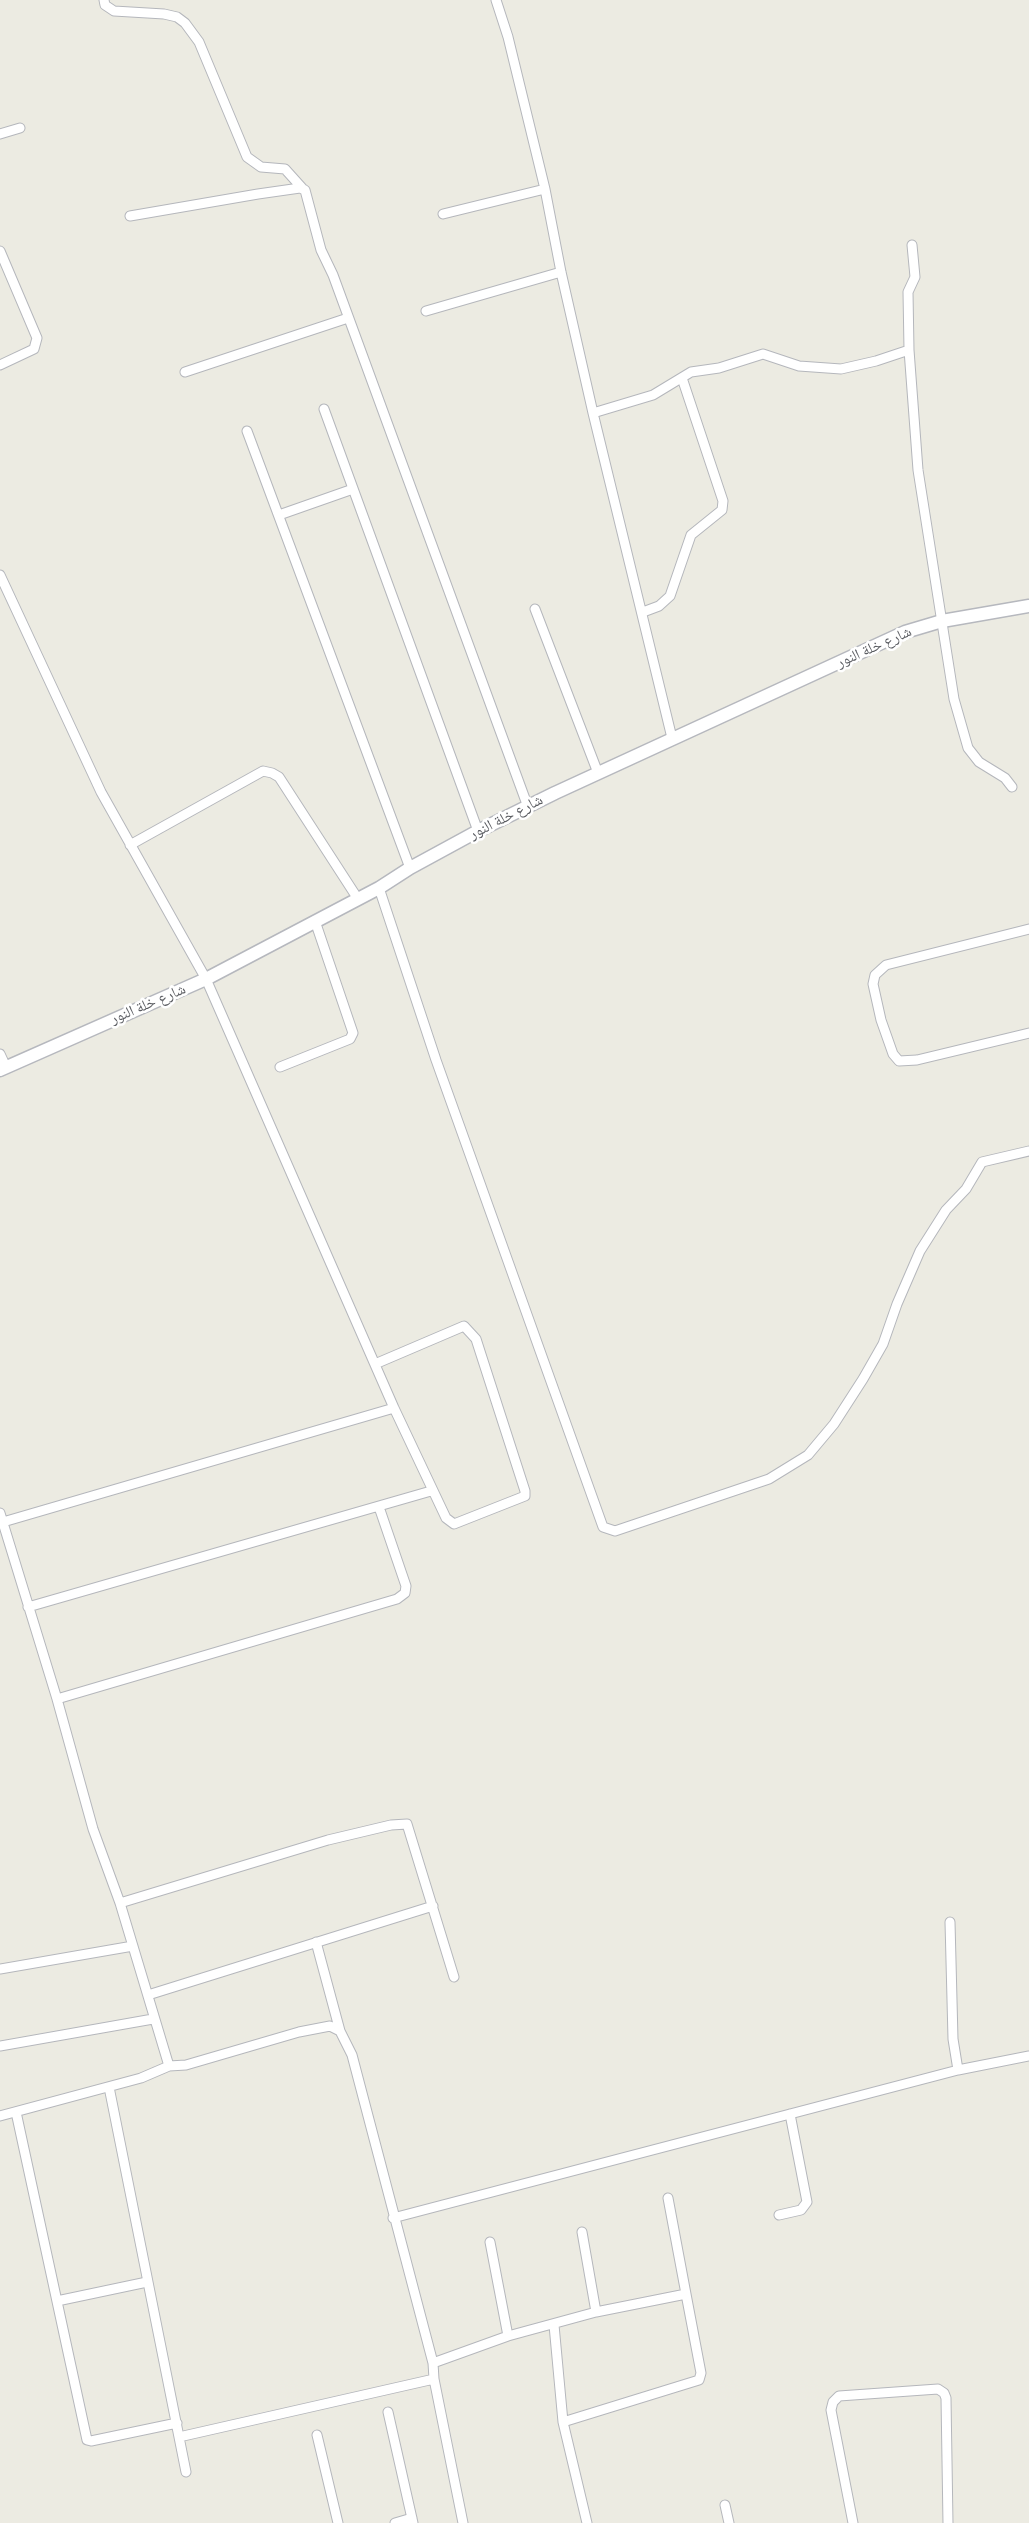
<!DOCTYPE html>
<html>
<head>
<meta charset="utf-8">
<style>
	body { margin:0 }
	canvas { display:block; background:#ecebe2 }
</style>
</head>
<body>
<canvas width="1029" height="2523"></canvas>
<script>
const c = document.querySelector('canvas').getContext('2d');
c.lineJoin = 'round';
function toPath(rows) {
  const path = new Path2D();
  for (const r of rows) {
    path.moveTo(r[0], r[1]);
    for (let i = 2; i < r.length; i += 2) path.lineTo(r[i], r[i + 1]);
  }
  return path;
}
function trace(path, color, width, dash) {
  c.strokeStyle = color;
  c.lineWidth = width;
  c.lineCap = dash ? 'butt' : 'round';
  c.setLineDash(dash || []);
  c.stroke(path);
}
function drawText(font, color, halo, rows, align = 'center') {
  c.font = font + ' Raleway,"Noto Naskh Arabic",sans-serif';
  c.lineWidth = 5;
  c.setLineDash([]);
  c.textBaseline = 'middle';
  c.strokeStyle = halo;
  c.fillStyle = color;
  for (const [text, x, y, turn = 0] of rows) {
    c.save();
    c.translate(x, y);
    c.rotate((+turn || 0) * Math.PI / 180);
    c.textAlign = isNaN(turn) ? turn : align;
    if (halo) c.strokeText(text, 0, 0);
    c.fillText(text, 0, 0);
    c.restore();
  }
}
const street = toPath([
	[104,0,105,5,114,11,164,14,177,17,185,23,199,42,247,157,261,167,285,169,303,189],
	[496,0,508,37,545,189,561,272,593,413,672,738],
	[0,134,20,128],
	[443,214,545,189],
	[130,216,258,194,300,188,305,190,321,250,333,275,528,807],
	[912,245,915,277,908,292,909,350,918,470,954,699,968,748,979,762,1005,778,1012,787],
	[0,251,37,338,34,349,0,365],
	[426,311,561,272],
	[185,372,348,318],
	[324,409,478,831],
	[593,413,653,395,691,372,719,368,763,354,799,366,841,369,876,361,909,350],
	[247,431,410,868],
	[279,515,353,489],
	[0,575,101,792,206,979,394,1408,446,1518,454,1524,525,1496,525,1491,476,1339,464,1326,375,1364],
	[535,609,598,773],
	[643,612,659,606,670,596,691,535,722,510,723,501,682,378],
	[130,845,263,771,272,773,279,777,358,899],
	[379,888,436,1060,603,1527,615,1531,769,1479,808,1455,834,1424,863,1379,883,1344,897,1304,920,1251,946,1210,966,1189,982,1162,1029,1151],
	[1029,929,886,965,875,975,873,984,881,1020,893,1054,899,1061,917,1060,1029,1033],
	[0,1054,6,1067],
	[280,1067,350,1039,353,1033,315,921],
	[0,1513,57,1699,93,1829,120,1903,169,2066,186,2065,299,2032,330,2026,340,2031,352,2055,433,2363,434,2379,463,2523],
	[3,1522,394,1408],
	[28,1607,431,1491],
	[57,1699,397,1599,405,1593,406,1586,379,1507],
	[120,1903,328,1840,391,1825,407,1824,454,1977],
	[950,1922,953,2039,958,2070],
	[316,1942,340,2031],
	[0,1969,133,1946],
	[148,1995,433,1906],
	[0,2046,153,2019],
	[109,2087,186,2472],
	[16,2112,87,2440,91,2441,177,2423],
	[0,2116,141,2078,169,2066],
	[779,2215,801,2210,807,2202,790,2114],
	[393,2218,958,2070,1029,2056],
	[582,2232,596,2312],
	[490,2242,508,2336],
	[57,2301,147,2282],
	[554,2325,563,2422,587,2523],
	[433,2363,508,2336,596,2312,686,2294,668,2198],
	[388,2412,413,2523],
	[563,2422,699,2380,701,2373,686,2294],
	[317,2435,338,2523],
	[179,2437,434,2379],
	[725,2505,729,2523],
	[395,2523,412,2518],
	[853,2523,831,2410,833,2402,839,2396,938,2389,944,2393,946,2398,948,2523]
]);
const secondary = toPath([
	[0,1070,206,979,379,888,410,868,478,831,555,793,905,632,942,621,1029,606]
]);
trace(street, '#b5b7bc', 11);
trace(secondary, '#b6b8be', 15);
trace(street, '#fff', 9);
trace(secondary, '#fff', 12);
drawText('15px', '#5b5d62', '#fff', [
	["شارع خلة النور",874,647,-24],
	["شارع خلة النور",506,817,-27],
	["شارع خلة النور",148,1004,-23]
]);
</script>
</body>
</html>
